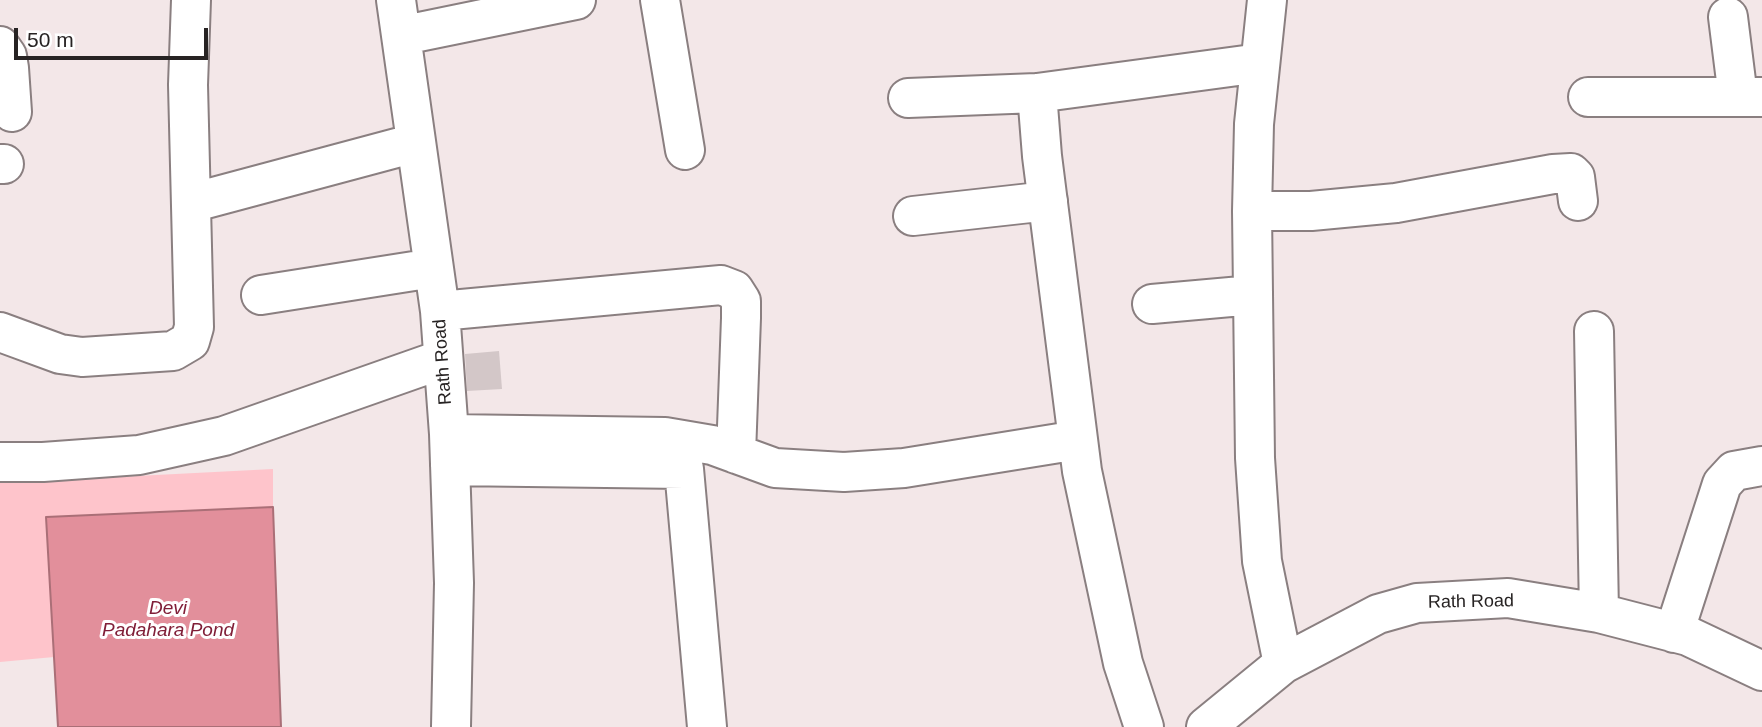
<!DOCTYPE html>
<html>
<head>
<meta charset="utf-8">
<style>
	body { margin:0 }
	#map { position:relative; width:1762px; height:727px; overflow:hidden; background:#f3e7e8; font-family:Arial,sans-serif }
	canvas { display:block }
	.scale { position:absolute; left:14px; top:28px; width:194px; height:32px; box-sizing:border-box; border:4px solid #272323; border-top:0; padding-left:9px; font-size:21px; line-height:24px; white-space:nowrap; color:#272323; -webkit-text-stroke:5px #fff; paint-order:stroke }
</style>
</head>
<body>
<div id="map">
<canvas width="1762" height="727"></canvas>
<div class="scale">50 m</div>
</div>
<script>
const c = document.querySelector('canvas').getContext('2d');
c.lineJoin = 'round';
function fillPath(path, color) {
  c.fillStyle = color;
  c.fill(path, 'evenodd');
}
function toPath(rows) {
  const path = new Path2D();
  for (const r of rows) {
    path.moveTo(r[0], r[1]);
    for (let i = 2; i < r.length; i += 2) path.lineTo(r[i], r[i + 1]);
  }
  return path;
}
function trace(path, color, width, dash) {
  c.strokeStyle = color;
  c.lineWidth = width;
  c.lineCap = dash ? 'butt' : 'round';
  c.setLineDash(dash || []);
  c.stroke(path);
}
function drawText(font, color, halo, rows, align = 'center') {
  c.font = font + ' Arial,sans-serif';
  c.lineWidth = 6;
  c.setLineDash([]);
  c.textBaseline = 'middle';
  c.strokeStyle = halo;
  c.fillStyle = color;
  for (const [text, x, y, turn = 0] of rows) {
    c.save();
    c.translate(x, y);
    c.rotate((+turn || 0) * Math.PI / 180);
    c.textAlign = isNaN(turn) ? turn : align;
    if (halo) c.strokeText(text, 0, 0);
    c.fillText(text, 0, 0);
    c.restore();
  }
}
fillPath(toPath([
	[273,469,273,507,47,517,54,657,0,662,0,483]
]), '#fec4cb');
const water = toPath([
	[273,507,281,727,58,727,46,517,273,507]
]);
fillPath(water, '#e28f9b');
trace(water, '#aa6f77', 2);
fillPath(toPath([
	[499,351,502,389,467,391,465,354]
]), '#d3c7c8');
const minor = toPath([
	[396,0,440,311,449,434,454,583,451,727],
	[660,0,685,150],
	[1267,0,1254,124,1252,211,1255,458,1262,561,1283,664],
	[1728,17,1738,97],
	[419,32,576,0],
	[0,46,7,56,9,68,12,112],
	[1037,93,1042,156,1082,471,1123,663,1144,727],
	[1588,97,1762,97],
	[908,98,1037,93,1260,63],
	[0,164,4,164],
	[191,203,415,143],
	[1252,211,1311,211,1396,203,1553,174,1571,173,1575,177,1578,201],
	[913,216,1048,201],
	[261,295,433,268],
	[1152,304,1253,295],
	[440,311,721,285,734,290,741,301,741,318,736,454],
	[1594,331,1599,613],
	[0,332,60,354,82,357,173,351,190,341,194,327,188,85,191,0],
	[449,434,665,437,712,445,775,468,844,472,904,468,1078,440],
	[0,462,43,462,139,455,224,436,443,359],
	[450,466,684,469,707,727],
	[1674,633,1722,484,1734,471,1762,466],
	[1206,727,1283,664,1378,614,1417,603,1508,598,1599,613,1688,636,1762,671]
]);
trace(minor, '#8a7f80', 42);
trace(minor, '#fff', 38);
drawText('18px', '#272323', '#fff', [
	["Rath Road",443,362,-94],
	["Rath Road",1471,602,-1]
]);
drawText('italic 19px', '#801f38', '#fff', [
	["Devi",168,609],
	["Padahara Pond",168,631]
]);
</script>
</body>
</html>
